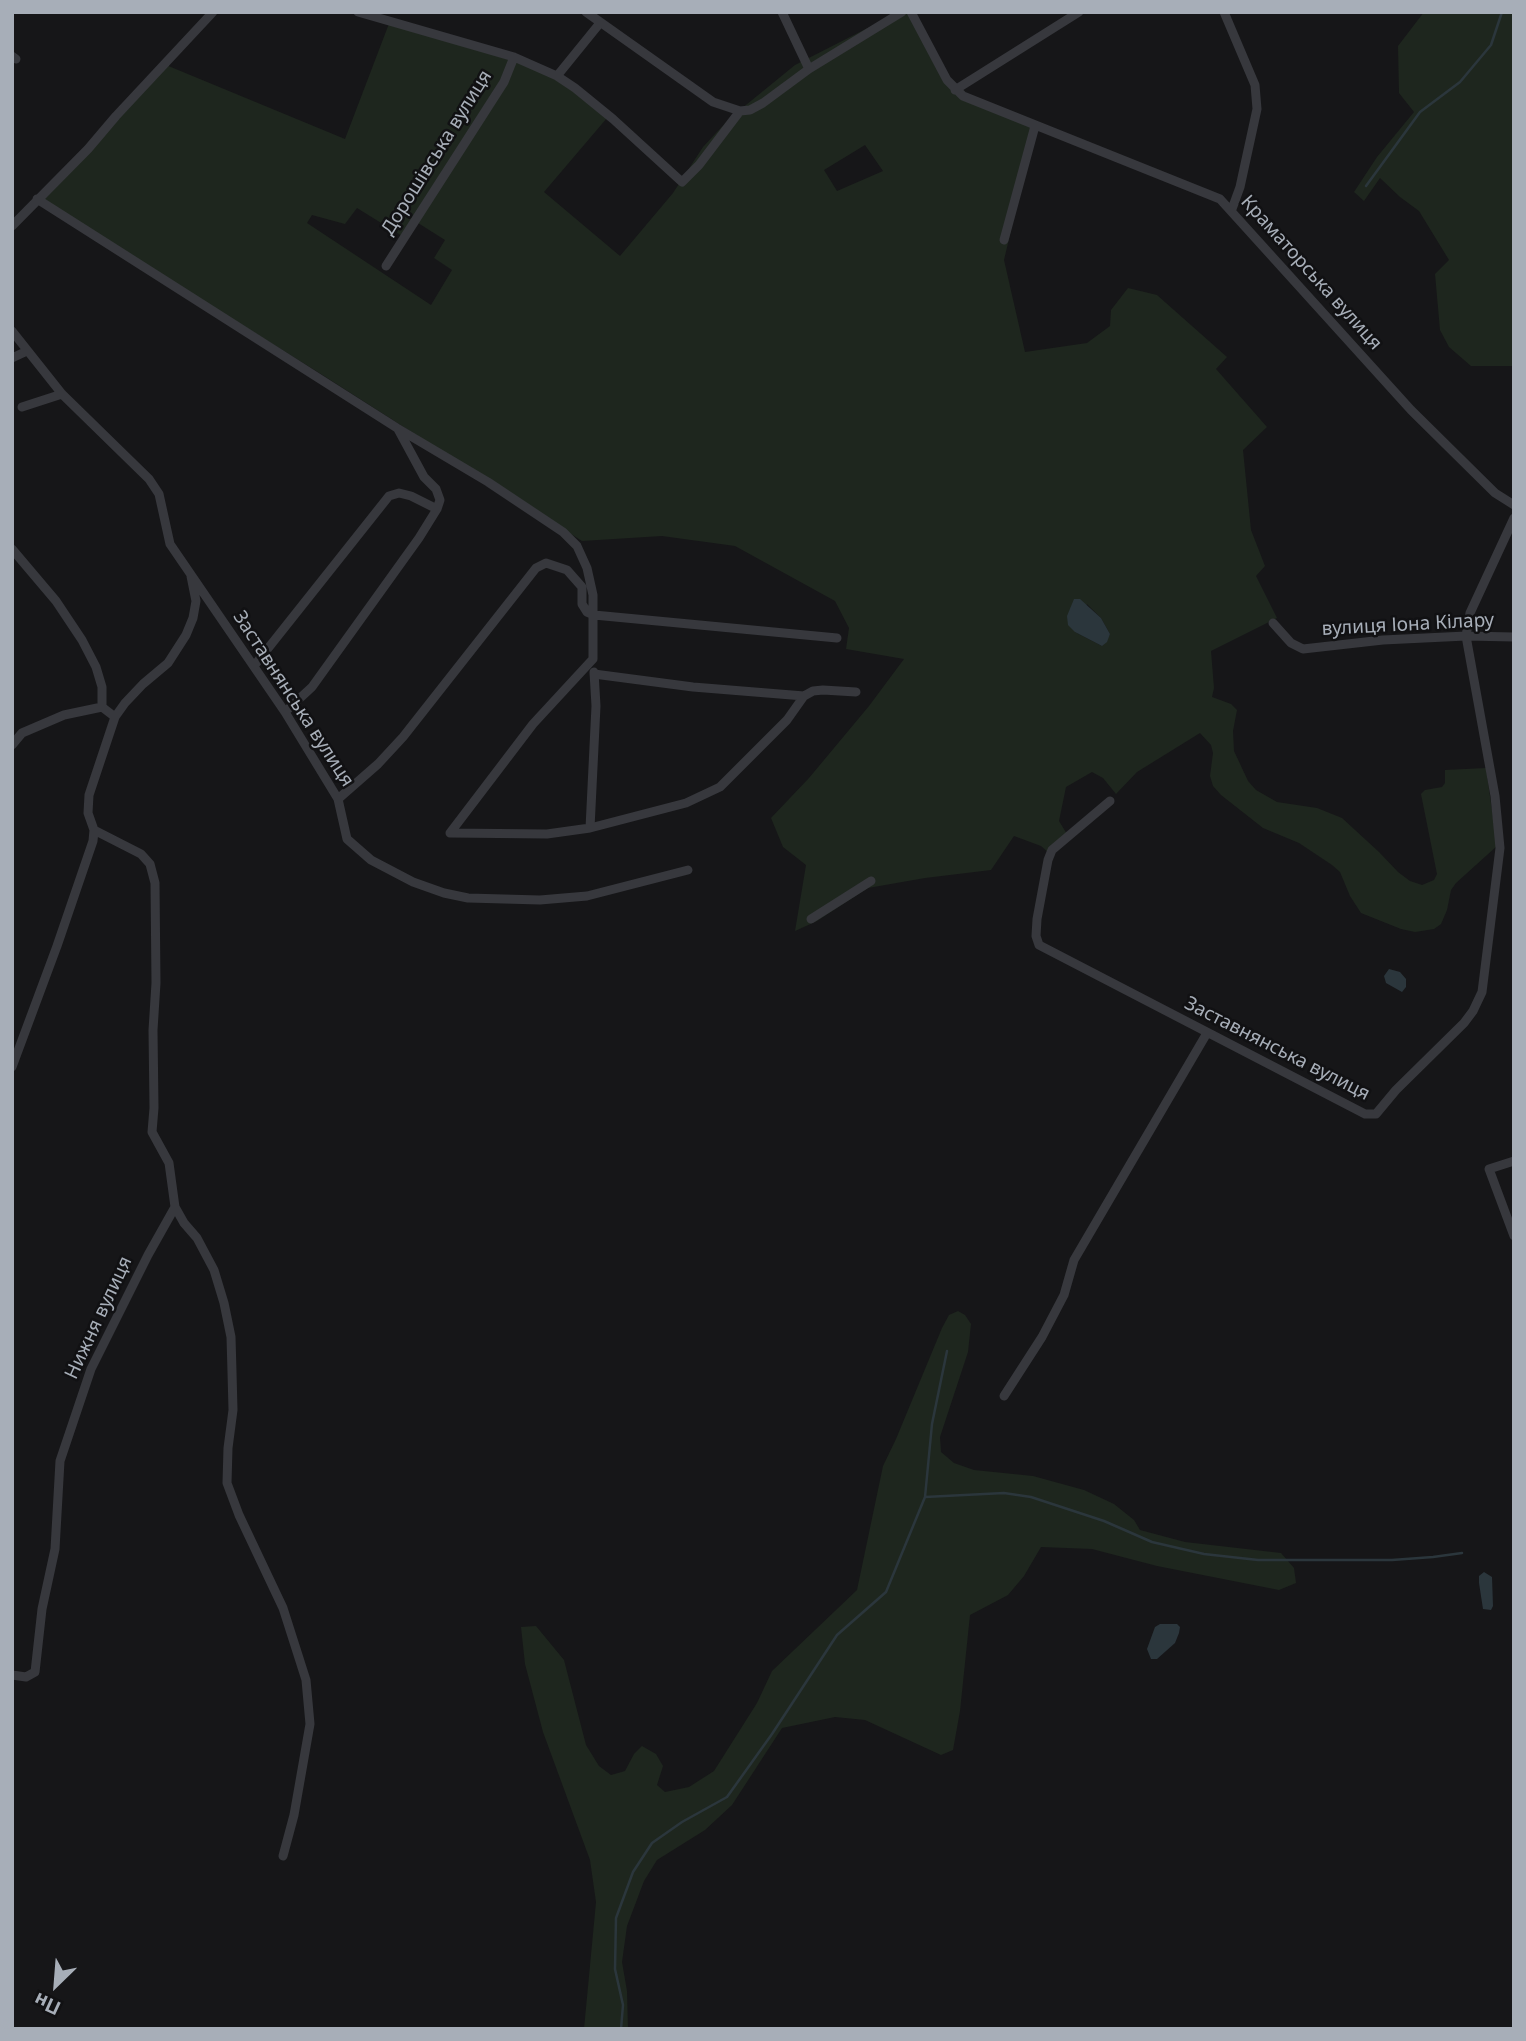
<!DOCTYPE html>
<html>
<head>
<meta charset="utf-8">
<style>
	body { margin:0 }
	#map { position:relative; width:1526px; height:2041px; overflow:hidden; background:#161618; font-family:"Noto Sans",sans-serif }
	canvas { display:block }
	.frame { position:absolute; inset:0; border:14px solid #a7aeb8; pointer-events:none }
	.north { position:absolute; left:21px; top:1950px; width:70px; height:70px; -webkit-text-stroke:5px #111113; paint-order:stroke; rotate:205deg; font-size:19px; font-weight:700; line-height:28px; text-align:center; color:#a7aeb8 }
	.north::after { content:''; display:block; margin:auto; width:24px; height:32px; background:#a7aeb8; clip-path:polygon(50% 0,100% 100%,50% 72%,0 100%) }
</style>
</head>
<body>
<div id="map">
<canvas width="1526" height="2041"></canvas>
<div class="frame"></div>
<div class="north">Пн</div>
</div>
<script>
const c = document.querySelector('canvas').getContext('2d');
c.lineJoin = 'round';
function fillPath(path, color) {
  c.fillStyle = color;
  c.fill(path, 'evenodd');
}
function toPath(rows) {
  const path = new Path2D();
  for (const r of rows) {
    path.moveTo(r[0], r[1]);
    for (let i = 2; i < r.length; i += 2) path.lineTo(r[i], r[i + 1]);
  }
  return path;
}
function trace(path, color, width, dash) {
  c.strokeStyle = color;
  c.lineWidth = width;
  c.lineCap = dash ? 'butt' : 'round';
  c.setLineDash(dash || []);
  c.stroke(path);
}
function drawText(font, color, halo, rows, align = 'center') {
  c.font = font + ' "Noto Sans",sans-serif';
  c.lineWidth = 5;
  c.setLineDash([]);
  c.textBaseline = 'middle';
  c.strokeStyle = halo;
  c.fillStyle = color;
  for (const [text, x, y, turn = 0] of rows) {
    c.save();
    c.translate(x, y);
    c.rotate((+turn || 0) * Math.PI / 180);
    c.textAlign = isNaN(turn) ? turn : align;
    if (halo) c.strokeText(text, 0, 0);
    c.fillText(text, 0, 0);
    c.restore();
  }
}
fillPath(toPath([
	[899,12,911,12,949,81,964,95,1036,125,1004,260,1025,352,1087,343,1110,326,1111,310,1128,288,1157,295,1227,357,1216,369,1267,427,1243,450,1251,530,1265,566,1256,576,1277,618,1211,651,1214,688,1212,697,1231,704,1237,710,1233,731,1234,751,1248,781,1256,790,1277,802,1317,808,1342,818,1379,852,1398,872,1410,881,1422,885,1434,880,1437,874,1421,794,1425,790,1442,787,1445,783,1445,770,1486,768,1497,846,1456,883,1451,890,1447,910,1441,924,1434,929,1415,932,1401,929,1361,913,1350,896,1340,872,1332,865,1299,843,1263,828,1221,795,1213,786,1210,776,1213,753,1211,745,1200,733,1137,772,1116,794,1103,778,1092,772,1066,787,1059,821,1070,839,1051,855,1041,846,1014,836,991,870,925,878,868,888,817,921,795,931,806,865,783,847,771,818,809,778,869,706,904,659,846,649,849,628,835,601,735,546,662,536,582,541,321,374,39,199,166,65,345,139,390,21,554,72,607,118,544,192,620,256,673,193,703,147,730,118,795,65],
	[865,145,883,171,837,191,824,170],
	[357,208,407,239,418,223,445,240,434,258,452,270,431,305,307,223,312,215,345,224],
	[1087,604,1101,618,1110,634,1102,646,1075,632],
	[1424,12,1514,12,1514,366,1471,366,1449,347,1440,330,1435,274,1449,260,1419,211,1400,197,1380,178,1364,201,1354,192,1377,157,1414,112,1399,93,1398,46],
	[958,1311,965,1315,971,1324,968,1352,940,1437,941,1452,954,1463,974,1470,1033,1476,1084,1490,1114,1504,1134,1520,1140,1530,1185,1542,1281,1553,1294,1568,1296,1583,1279,1590,1157,1566,1092,1549,1041,1547,1024,1576,1008,1595,970,1615,960,1711,953,1750,941,1755,865,1720,835,1717,782,1728,732,1805,705,1830,657,1860,644,1881,627,1926,622,1962,627,1991,628,2029,584,2029,596,1902,590,1860,543,1732,525,1664,521,1627,536,1626,564,1660,586,1745,599,1766,611,1775,625,1771,634,1754,642,1746,656,1754,663,1766,657,1785,665,1792,689,1787,714,1771,757,1703,772,1671,857,1590,883,1466,896,1439,942,1328,949,1315]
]), '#1e261e');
fillPath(toPath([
	[1074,599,1080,599,1101,618,1110,634,1107,642,1102,646,1075,632,1068,625,1067,616],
	[1389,969,1400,972,1406,979,1406,987,1402,992,1386,983,1384,976],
	[1484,1572,1492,1577,1493,1606,1491,1610,1483,1609,1479,1583,1479,1576],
	[1160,1624,1177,1624,1180,1627,1179,1633,1175,1643,1157,1659,1151,1659,1147,1649,1155,1627]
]), '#2b363c');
trace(toPath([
	[1366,186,1420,112,1460,82,1491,45,1502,12],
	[925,1497,1004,1493,1031,1497,1104,1521,1152,1542,1204,1554,1258,1560,1392,1560,1433,1557,1462,1553],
	[621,2029,623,2005,615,1969,616,1918,633,1872,652,1843,682,1822,727,1797,772,1734,837,1635,886,1592,925,1497,932,1424,947,1351]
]), '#2b363c', 2.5);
trace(toPath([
	[358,12,514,57,557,76,575,88,613,119,682,182,699,165,740,111],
	[586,12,713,102,740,111,750,110,763,103,809,69,902,12],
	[782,12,809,69],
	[911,12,947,80,963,96,1220,199,1411,410,1495,493,1514,505],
	[1224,12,1255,85,1257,109,1240,187,1232,209],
	[12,56,16,59],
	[557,76,600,23],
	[955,90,1079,12],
	[37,199,397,428,488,482,563,532,577,546,587,568,593,595,593,659,533,724,450,833],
	[12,226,88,149,116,116,213,12],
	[1004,240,1035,126],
	[386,266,504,82,514,57],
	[12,331,62,394,149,479,159,494,170,544,285,712,338,799,347,839,371,860,413,882,444,893,468,898,540,900,587,896,688,870],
	[12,358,27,351],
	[22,407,62,394],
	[12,549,56,601,82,640,96,667,102,687,102,707,115,717],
	[191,576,196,601,193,618,186,635,168,663,143,684,125,703,115,717,89,795,88,813,94,830,141,854,150,864,155,883,156,983,153,1030,154,1108,152,1132,169,1163,175,1207,184,1223,197,1238,214,1270,224,1303,231,1337,232,1372,233,1410,228,1448,227,1483,239,1515,283,1608,306,1680,310,1724,294,1815,283,1856],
	[1273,623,1291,643,1303,649,1383,640,1466,636,1514,637],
	[254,666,389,496,399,493,411,496,437,509],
	[594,674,693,687,804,696],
	[285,712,312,687,419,538,437,509,440,500,436,489,424,477,398,429],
	[12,745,22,733,64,715,102,707],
	[338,799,378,764,403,737,536,568,546,563,567,570,582,587,582,604,587,612,594,615,837,638],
	[1110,801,1052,850,1048,860,1037,919,1036,936,1039,945,1365,1114,1376,1114,1396,1090,1464,1023,1473,1011,1482,992,1500,848,1495,796,1466,636,1470,613,1514,518],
	[590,828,596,706,594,672],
	[450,833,547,834,590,828,686,803,720,787,787,720,804,696,813,691,823,690,856,692],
	[811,919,871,881],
	[12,1067,57,946,93,841,94,830],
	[1514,1161,1489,1169,1514,1236],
	[1004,1396,1042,1337,1064,1295,1074,1260,1207,1033],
	[12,1675,26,1677,35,1672,42,1609,55,1549,60,1461,91,1369,148,1255,175,1207]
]), '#37383d', 9);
drawText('19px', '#a7aeb8', '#111113', [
	["Дорошівська вулиця",437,153,-58],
	["Краматорська вулиця",1311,273,48],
	["вулиця Іона Кілару",1408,625,-3],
	["Заставнянська вулиця",293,699,57],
	["Заставнянська вулиця",1277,1049,27],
	["Нижня вулиця",99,1318,-65]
]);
</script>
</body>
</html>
